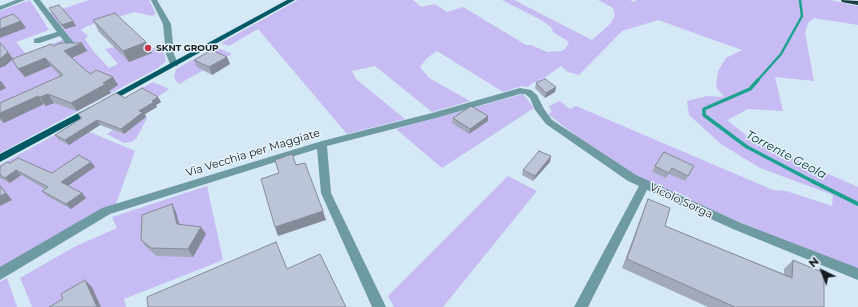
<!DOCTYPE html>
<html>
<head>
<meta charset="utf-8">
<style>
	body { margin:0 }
	#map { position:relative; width:858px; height:307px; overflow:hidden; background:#d4e8f5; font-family:Montserrat,sans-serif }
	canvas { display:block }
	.north { position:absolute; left:802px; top:251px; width:40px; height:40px; -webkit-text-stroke:3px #e8f4fc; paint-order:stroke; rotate:317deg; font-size:11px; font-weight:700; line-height:16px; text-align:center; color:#161d22 }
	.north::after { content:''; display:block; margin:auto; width:14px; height:18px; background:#161d22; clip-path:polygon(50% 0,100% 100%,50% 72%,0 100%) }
</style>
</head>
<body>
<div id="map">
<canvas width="858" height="307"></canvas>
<div class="north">N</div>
</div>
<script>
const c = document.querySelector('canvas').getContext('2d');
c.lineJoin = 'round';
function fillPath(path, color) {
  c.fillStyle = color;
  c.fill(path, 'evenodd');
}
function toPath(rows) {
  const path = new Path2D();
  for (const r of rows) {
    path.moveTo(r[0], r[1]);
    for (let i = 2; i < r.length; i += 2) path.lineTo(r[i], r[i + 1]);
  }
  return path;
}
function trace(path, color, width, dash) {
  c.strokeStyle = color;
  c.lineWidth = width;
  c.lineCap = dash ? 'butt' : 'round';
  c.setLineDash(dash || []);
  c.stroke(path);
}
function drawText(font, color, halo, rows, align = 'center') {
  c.font = font + ' Montserrat,sans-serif';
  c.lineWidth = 3;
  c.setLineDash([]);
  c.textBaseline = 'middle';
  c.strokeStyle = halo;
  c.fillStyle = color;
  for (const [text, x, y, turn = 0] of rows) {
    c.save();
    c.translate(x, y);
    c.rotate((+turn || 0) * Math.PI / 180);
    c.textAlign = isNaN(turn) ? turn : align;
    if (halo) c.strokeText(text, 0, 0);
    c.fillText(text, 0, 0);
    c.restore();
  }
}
fillPath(toPath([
	[30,0,49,30,16,42,26,54,70,37,50,13,89,0,149,0,156,14,152,16,135,12,87,26,81,30,88,36,85,39,94,52,109,68,118,64,105,49,115,47,149,50,162,45,166,61,158,68,0,153,0,11],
	[298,0,413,0,421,7,435,4,447,12,463,7,526,45,531,45,547,52,562,51,565,49,569,42,553,32,551,27,541,20,502,0,514,0,592,40,610,24,615,16,613,8,598,0,630,0,634,2,636,0,831,0,858,6,858,25,814,18,808,23,805,33,814,81,775,77,783,111,748,109,727,120,753,141,858,187,858,269,793,245,693,202,689,198,677,192,671,193,631,174,597,152,548,114,552,112,549,106,560,101,570,109,576,106,773,190,786,191,832,206,833,195,760,168,721,144,689,115,687,101,707,96,724,97,716,87,718,71,726,58,742,50,658,20,622,31,579,75,568,72,561,66,537,83,534,82,528,87,522,86,503,92,437,51,427,58,420,67,429,78,470,101,432,112,375,66,352,71,356,79,405,119,347,134,258,29,229,46,221,43],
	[216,47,232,54,179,84,174,78,176,69],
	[153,82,169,89,155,99,136,98,138,90],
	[523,94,534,108,442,168,396,129],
	[146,117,147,118,136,139,131,142,124,143,107,134,113,130,124,134],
	[73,125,135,151,116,204,0,270,0,165],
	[508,176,537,191,443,307,394,307,388,296],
	[207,186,223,260,124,299,126,307,32,307,20,278,74,247,117,228,112,217],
	[7,278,17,307,0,307,0,282]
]), '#c6bcf3');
trace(toPath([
	[757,81,781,54,802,16,800,0]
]), '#1da292', 2.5);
trace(toPath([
	[758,80,750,89,704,109,704,115,747,147,814,182]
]), '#1da292', 3.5);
trace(toPath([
	[812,181,858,204]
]), '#1da292', 4);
fillPath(toPath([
	[16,0,25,0,0,10,0,6,16,0],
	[33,0,40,0,75,44,75,48,69,48,60,36,40,43,34,43,34,39,57,32,33,0],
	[151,0,157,0,171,24,174,54,178,64,177,66,171,66,170,64,166,54,163,24,151,0],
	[520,88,531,90,537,95,544,109,552,120,636,175,741,223,858,268,858,280,733,229,647,190,588,307,574,307,639,186,628,181,546,124,535,110,530,98,525,94,520,94,436,118,327,146,331,193,386,307,372,307,321,193,317,149,110,214,0,280,0,267,102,208,322,141,432,113,520,88]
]), '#6e9aa2');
fillPath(toPath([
	[287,0,295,0,110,102,107,103,103,100,287,0],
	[90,107,93,108,95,110,93,112,0,162,0,154,90,107]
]), '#005965');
fillPath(toPath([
	[841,0,858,1,858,5,842,2,841,0]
]), '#183e44');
fillPath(toPath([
	[49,8,76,26,65,29,52,12],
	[93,20,146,42,152,53,129,62,99,32],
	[82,43,87,51,72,58,90,74,113,77,118,85,109,91,111,93,77,111,54,103,46,106,44,104,4,123,0,120,0,103,60,76,51,66,25,77,12,60,5,66,13,59,54,46],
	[227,57,230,64,212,75,197,67,194,60],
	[536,83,556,87,555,92,545,98,535,88],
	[158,97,161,102,156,105,157,107,145,114,146,117,124,134,100,125,69,145,59,140,55,135,81,119,78,114,125,98],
	[453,118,488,121,469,134,452,123],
	[550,162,533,181,522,175,523,170],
	[10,163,52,173,95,167,68,186,82,193,86,198,71,209,47,196,42,191,45,189,21,175,10,183,0,178,0,167],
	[655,166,694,166,685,181,669,174,666,178,652,172],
	[648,199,665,226,784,274,784,269,793,260,824,307,708,307,622,268,644,209],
	[176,212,179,224,206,234,193,257,157,256,146,247,141,240]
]), '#a2a9ba');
fillPath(toPath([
	[21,21,26,28,0,38,0,29],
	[73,21,76,26,65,29,62,25],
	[146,42,152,53,129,62,123,51],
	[82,43,87,51,69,59,64,51],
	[8,52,13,59,5,66,0,68,0,59],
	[227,57,230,64,212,75,209,67],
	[45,58,51,66,25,77,18,69],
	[113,77,118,85,109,91,111,93,77,111,71,103],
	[0,81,1,81,6,88,0,91],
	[556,87,555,92,545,98,546,93],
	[48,94,54,103,46,106,40,97],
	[38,96,44,104,4,123,0,118,0,113],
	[158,97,161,102,156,105,157,107,145,114,146,117,124,134,121,129,139,111,152,101],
	[488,116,488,121,469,134,470,129],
	[97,120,100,125,69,145,65,140],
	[551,156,550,162,533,181,535,176],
	[91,162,95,167,66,187,61,182],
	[16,170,21,175,10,183,5,178],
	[0,185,12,200,0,206],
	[82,193,86,198,71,209,66,204],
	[172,204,176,212,181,231,177,224],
	[323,211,326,220,278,236,275,227],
	[201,227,206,234,193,257,188,249],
	[85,280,92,287,101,307,97,307]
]), '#848a97');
const building = toPath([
	[59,5,73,21,62,25,49,8,59,5],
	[115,13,146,42,123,51,93,20,115,13],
	[13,14,21,21,0,29,0,19,13,14],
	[0,43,8,52,0,59,0,43],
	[60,43,82,43,64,51,90,74,96,70,113,77,103,83,106,84,71,103,48,94,40,97,38,96,0,113,0,103,63,75,45,58,18,69,12,59,51,44,54,46,60,43],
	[212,50,227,57,209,67,194,60,212,50],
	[545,79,556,87,546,93,536,83,545,79],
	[142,88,158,97,152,101,154,102,139,111,143,112,121,129,97,120,65,140,55,135,82,118,78,114,116,93,125,98,142,88],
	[471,106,488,116,470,129,453,118,471,106],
	[539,151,551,156,535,176,523,170,539,151],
	[664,152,694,166,688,176,672,168,669,173,655,166,664,152],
	[292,154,296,165,305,163,323,211,275,227,261,179,279,173,275,160,292,154],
	[79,155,91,162,61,182,82,193,66,204,42,191,48,187,16,170,5,178,0,175,0,167,7,162,10,163,18,158,52,173,79,155],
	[0,186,6,193,0,196,0,186],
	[648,199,670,208,665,226,792,278,793,260,824,273,824,307,735,307,627,259,648,199],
	[172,204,177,224,201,227,188,249,151,248,141,240,142,215,172,204],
	[276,242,287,269,320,254,346,307,148,307,147,297,276,242],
	[85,280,97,307,49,307,63,299,61,294,85,280]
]);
fillPath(building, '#bcc5d8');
trace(building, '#848a97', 1);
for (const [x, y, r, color] of [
	[148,48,4,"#c4344d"]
]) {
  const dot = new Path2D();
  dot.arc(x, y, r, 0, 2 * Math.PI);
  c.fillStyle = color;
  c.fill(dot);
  trace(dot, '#e8f4fc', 1.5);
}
drawText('bold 9px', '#161d22', '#e8f4fc', [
	["SKNT GROUP",156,48]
], 'left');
drawText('11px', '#161d22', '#e8f4fc', [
	["Via Vecchia per Maggiate",253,153,-17],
	["Vicolo Sorga",681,201,25]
]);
drawText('italic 12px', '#003831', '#e8f4fc', [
	["Torrente Geola",786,155,28]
]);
</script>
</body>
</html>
